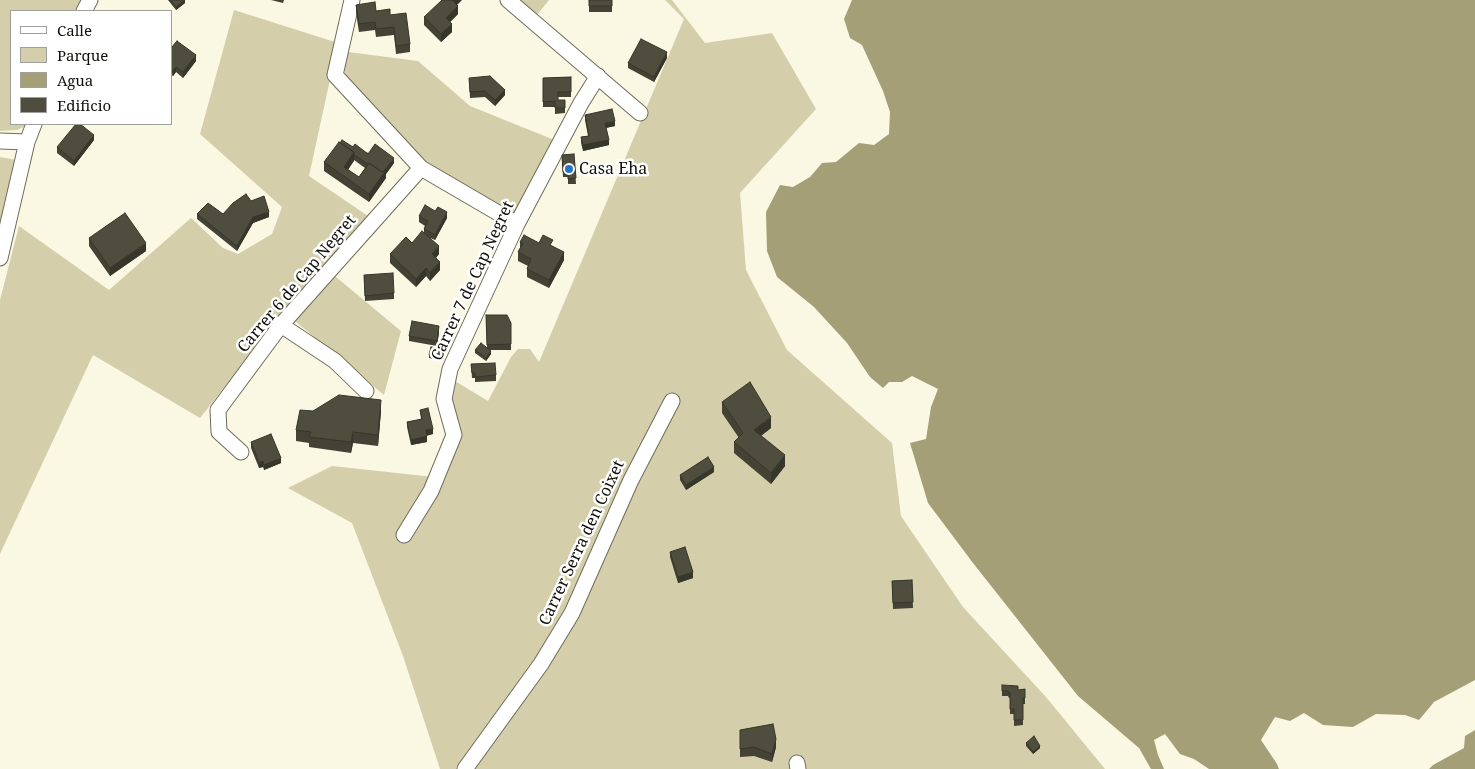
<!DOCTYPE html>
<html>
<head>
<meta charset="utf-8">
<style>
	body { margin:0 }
	#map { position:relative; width:1475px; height:769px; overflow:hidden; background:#faf8e3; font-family:"Noto Serif",serif }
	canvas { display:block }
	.legend { position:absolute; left:10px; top:10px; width:162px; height:115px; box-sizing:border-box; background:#fff; border:1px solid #9f9f9c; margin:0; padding:6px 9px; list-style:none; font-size:15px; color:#100f08 }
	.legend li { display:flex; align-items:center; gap:10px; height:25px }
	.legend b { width:25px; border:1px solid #9f9f9c }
</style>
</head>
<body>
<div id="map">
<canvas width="1475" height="769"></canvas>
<ul class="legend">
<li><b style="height:6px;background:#fff"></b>Calle</li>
<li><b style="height:14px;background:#d4cfaa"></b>Parque</li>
<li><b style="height:14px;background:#a49f77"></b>Agua</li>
<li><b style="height:14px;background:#4f4d3d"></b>Edificio</li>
</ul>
</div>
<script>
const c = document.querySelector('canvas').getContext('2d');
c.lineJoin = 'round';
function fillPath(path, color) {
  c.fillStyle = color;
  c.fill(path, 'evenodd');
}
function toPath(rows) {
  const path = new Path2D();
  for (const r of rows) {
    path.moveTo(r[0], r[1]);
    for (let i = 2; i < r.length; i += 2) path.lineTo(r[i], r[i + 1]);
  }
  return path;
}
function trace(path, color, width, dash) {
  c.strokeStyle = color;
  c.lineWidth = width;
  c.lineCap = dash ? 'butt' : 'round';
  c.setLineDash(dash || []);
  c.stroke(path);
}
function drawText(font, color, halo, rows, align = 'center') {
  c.font = font + ' "Noto Serif",serif';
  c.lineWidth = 5;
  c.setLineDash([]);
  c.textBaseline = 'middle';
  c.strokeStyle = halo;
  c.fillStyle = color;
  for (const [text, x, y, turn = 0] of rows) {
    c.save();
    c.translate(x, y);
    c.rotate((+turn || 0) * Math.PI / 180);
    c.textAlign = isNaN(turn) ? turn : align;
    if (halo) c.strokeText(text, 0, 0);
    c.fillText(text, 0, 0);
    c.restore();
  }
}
fillPath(toPath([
	[0,0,84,0,78,11,11,11,11,124,30,124,17,130,0,131],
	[519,0,549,0,537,15],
	[665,0,672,0,705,43,772,33,816,109,740,193,746,270,787,350,892,443,901,516,963,607,1046,697,1105,769,440,769,403,656,352,523,288,488,332,466,443,478,455,381,488,401,511,357,518,349,530,349,539,362,684,19],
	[234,10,338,43,309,176,368,216,324,267,401,331,384,395,284,312,200,418,93,355,0,554,0,300,19,226,109,290,191,218,223,248,238,254,272,234,282,207,200,134],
	[348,52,418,61,470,106,557,141,517,216,431,167,347,78,344,69],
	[0,157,16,160,0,234]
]), '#d4cfaa');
fillPath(toPath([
	[852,0,1475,0,1475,680,1434,702,1419,720,1405,715,1376,714,1353,727,1323,725,1304,713,1290,721,1275,717,1261,740,1277,764,1279,769,1209,769,1194,759,1180,754,1165,734,1154,740,1158,755,1164,769,1151,769,1139,748,1078,696,973,563,928,503,910,443,926,439,931,407,938,389,912,376,902,382,889,382,883,388,870,377,847,343,814,307,777,277,767,251,766,212,780,185,793,187,810,177,822,163,836,162,859,143,874,145,889,134,890,112,883,91,862,45,850,38,844,19],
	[1475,730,1475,769,1429,769,1433,765,1464,748,1465,736]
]), '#a49f77');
const street = toPath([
	[352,0,335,75,421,168,517,224],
	[508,0,640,113],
	[84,11,90,0],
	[0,141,27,142],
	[0,258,27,142,34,124],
	[281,325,335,361,366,391],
	[241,452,219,432,218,410,281,325,421,168],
	[404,535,431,491,454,435,444,399,450,369,517,224,581,103,598,76],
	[797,763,798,769],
	[465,769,541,664,572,613,631,480,672,401]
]);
trace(street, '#6e6c5a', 17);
trace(street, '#fff', 15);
fillPath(toPath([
	[168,0,185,0,185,3,176,10],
	[271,0,284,0,283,3],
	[589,0,612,0,612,12,589,12],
	[356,5,390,15,410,44,410,52,396,54,394,35,376,37,375,30,359,32,356,13],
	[457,5,458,14,450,22,452,32,441,42,424,25,424,17],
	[171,48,196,61,183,78,176,72,173,76,171,75],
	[667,58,654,82,628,68,628,63],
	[571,77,571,97,558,97,558,100,565,100,565,113,555,114,555,107,543,107,543,78],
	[469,78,505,95,495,106,485,97,470,98],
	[585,115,615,126,606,128,609,145,583,151,581,143,581,137,588,136,585,120],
	[94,140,74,166,57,153,57,147],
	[353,147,394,163,386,174,386,178,369,202,324,171,324,162],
	[354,160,365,168,359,177,348,170],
	[574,154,576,184,568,184,568,177,563,177,562,155],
	[251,201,269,217,253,223,237,251,197,219,197,214,223,214],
	[419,216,447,218,435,240,428,237,439,254,436,258,440,270,430,281,426,276,416,287,390,263,390,254,412,243,424,232,424,229,425,226,419,222],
	[89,238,146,251,110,276,89,246],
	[520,242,539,243,553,246,564,260,549,288,527,277,527,269,528,266,518,261,518,252,520,248],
	[364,275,394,293,394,299,365,301],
	[486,315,511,323,511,350,490,350,491,354,486,361,475,353,475,350,487,348],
	[439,332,437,346,409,341,409,336],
	[445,353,442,361,429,358,429,355],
	[471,364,496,375,496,381,475,382,475,378,472,378],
	[722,402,771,428,761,436,785,466,771,484,734,453,734,442,739,438,722,413],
	[420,410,433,434,427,435,427,442,411,445,407,427,407,422,421,419],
	[313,411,381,411,378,446,353,443,351,453,309,447,309,443,296,441,296,430],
	[251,442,281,463,264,470,263,467,259,468,251,448],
	[714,472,686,490,680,480,680,475],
	[670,552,693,578,678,583,670,557],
	[912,580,913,608,893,609,892,581],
	[1002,685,1018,690,1025,689,1025,704,1023,704,1023,725,1014,726,1014,714,1010,714,1010,698,1009,698,1008,696,1002,696],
	[740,730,776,747,772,762,754,756,740,757],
	[1026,743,1040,748,1033,754,1026,746]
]), '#444234');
fillPath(toPath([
	[185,0,185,3,176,10,176,7],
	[454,0,462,0,453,9,453,1],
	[458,6,458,14,446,26,446,18],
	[452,24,452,32,441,42,441,34],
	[667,52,667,58,654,82,654,77],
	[196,55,196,61,183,78,183,72],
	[176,67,176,72,173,76,173,71],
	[505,90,505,95,495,106,495,100],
	[615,121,615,126,605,128,605,123],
	[94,135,94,140,74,166,74,161],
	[609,140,609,145,583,151,583,145],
	[354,152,354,161,344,175,344,167],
	[394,158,394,163,386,174,386,178,369,202,369,194],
	[269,212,269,217,253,223,237,251,237,246,253,217],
	[447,212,447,218,435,240,435,235],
	[146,243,146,251,110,276,110,268],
	[439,246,439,254,432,262,432,254],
	[564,252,564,260,549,288,549,280],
	[440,262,440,270,430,281,430,273],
	[426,268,426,276,416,287,416,279],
	[439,326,439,332,437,346,437,341],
	[491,351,491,354,486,361,486,358],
	[381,400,381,411,378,446,378,435],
	[771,417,771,428,754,441,754,430],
	[433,429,433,434,426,436,426,430],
	[353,432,353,443,351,453,351,442],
	[427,436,427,442,411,445,411,440],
	[785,455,785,466,771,484,771,473],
	[281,458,281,463,264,470,264,465],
	[263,461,263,467,259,468,259,463],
	[714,467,714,472,686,490,686,485],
	[693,572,693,578,678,583,678,577],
	[776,739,776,747,772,762,772,754],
	[1040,746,1040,748,1033,754,1033,752]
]), '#37362b');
const building = toPath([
	[170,0,185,0,176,7,170,0],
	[442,0,454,0,453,1,458,6,446,18,452,24,441,34,424,17,442,0],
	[589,0,612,0,612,6,589,6,589,0],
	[375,2,376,11,390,9,390,15,406,13,410,44,396,46,394,27,376,29,375,22,359,24,356,5,375,2],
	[641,39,667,52,654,77,628,63,641,39],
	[177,41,196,55,183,72,176,67,173,71,171,69,171,48,177,41],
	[490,76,505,90,495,100,485,91,470,92,469,78,490,76],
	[571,77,571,92,558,92,558,100,565,100,565,108,555,108,555,101,543,102,543,78,571,77],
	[612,109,615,121,605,123,609,140,583,145,581,137,589,136,585,115,612,109],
	[76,124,80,124,94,135,74,161,57,147,76,124],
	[342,140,353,147,355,144,368,154,375,144,394,158,385,170,382,172,369,163,368,164,354,155,354,152,340,143,342,140],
	[339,142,354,152,344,167,359,177,369,163,382,172,386,170,369,194,324,162,339,142],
	[574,154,576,178,568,179,568,171,563,172,562,155,574,154],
	[246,194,251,201,264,196,269,212,253,217,237,246,197,214,208,203,223,214,233,203,246,194],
	[425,205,435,211,438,207,447,212,435,235,424,229,428,221,419,216,425,205],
	[125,213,146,243,110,268,89,238,125,213],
	[422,231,439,246,432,254,440,262,430,273,426,268,416,279,390,254,406,237,412,243,422,231],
	[524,235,539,243,543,235,553,240,550,245,564,252,549,280,527,269,531,259,518,252,523,243,520,242,524,235],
	[393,273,394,293,365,296,364,275,393,273],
	[486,315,507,315,511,323,511,344,487,345,486,315],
	[412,321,439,326,437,341,409,336,412,321],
	[481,343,491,351,486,358,475,350,481,343],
	[431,347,445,350,442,358,429,355,431,347],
	[495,363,496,375,475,377,475,373,472,373,471,364,495,363],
	[750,382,771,417,754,430,785,455,771,473,734,442,743,433,722,402,750,382],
	[339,395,381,400,378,435,353,432,351,442,309,437,311,432,296,430,300,410,313,411,339,395],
	[428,408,433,429,426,430,427,436,411,440,407,422,422,419,420,410,428,408],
	[271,434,281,458,264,465,263,461,259,463,251,442,271,434],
	[708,457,714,467,686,485,680,475,708,457],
	[685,547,693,572,678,577,670,552,685,547],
	[912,580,913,602,893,603,892,581,912,580],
	[1002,685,1018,686,1018,690,1025,689,1025,698,1023,698,1023,720,1014,720,1014,709,1010,709,1010,693,1009,693,1008,691,1002,691,1002,685],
	[773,724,776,739,772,754,754,747,740,749,740,730,773,724],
	[1034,736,1040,746,1033,752,1026,743,1034,736]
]);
fillPath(building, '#4f4d3d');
trace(building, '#37362b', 1);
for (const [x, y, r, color] of [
	[569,169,5,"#2475c3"]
]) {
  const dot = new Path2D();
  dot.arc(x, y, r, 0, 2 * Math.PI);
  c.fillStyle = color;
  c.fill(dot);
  trace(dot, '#fff', 2);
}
drawText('16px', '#100f08', '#fff', [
	["Casa Eha",579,169]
], 'left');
drawText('16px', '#100f08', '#fff', [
	["Carrer 7 de Cap Negret",473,281,-65],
	["Carrer 6 de Cap Negret",297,284,-50],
	["Carrer Serra den Coixet",582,543,-65]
]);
</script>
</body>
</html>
